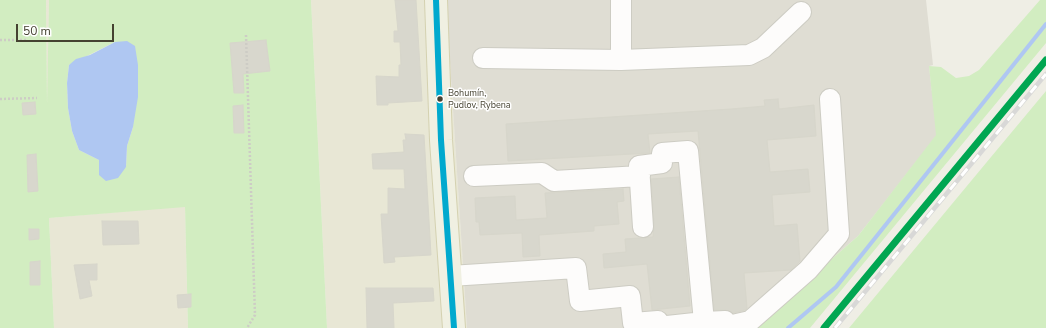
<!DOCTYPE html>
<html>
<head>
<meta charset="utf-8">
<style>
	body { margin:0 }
	#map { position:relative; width:1046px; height:328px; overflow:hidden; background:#efeee5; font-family:"Nunito Sans",sans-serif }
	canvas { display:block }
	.scale { position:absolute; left:16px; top:24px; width:98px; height:18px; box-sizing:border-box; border:2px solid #454231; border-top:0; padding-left:5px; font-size:12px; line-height:14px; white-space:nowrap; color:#454231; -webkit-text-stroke:3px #fff; paint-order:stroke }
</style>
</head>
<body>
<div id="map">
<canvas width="1046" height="328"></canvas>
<div class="scale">50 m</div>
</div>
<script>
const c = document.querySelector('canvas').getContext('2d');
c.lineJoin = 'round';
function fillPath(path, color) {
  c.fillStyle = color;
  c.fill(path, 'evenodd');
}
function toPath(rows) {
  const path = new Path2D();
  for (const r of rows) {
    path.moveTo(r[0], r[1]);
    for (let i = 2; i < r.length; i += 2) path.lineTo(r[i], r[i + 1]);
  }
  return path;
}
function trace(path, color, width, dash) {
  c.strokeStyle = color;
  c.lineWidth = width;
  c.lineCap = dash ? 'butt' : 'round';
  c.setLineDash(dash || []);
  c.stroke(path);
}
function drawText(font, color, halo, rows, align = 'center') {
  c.font = font + ' "Nunito Sans",sans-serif';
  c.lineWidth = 3;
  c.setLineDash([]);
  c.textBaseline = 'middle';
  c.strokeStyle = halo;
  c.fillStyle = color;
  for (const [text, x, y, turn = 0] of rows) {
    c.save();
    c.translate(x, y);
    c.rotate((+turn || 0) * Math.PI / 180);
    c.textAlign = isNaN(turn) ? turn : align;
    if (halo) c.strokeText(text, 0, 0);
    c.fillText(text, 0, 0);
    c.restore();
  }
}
fillPath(toPath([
	[46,0,49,0,47,130],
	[311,0,446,0,467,328,327,328],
	[185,206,188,328,54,328,49,218]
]), '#e8e7d5');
fillPath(toPath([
	[446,0,926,0,933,65,929,66,937,135,858,236,753,328,467,328]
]), '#dfddd3');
fillPath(toPath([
	[0,0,46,0,47,105,49,0,311,0,327,328,188,328,185,207,49,218,54,328,0,328],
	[115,42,133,127,127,146,126,167,99,175,99,160,79,150,72,131,68,108,67,83,69,65],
	[1040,0,1046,0,1046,43,810,328,753,328,858,236,936,135,929,66,941,67,956,78,969,76,979,70],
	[1046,91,1046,328,849,328,991,157]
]), '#d2edc1');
fillPath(toPath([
	[127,41,135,46,138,65,138,97,133,127,127,146,126,167,118,178,106,181,99,175,99,160,79,150,72,131,68,108,67,83,69,65,76,59,90,55,115,42]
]), '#afc7f2');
trace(toPath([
	[788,328,836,287,1046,24]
]), '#afc7f2', 4);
const building = toPath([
	[395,0,416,0,422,101,388,103,388,105,377,105,376,76,399,77,399,65,401,65,400,42,394,42,394,31,398,31,395,0],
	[266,40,270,71,243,74,244,93,234,93,230,43,266,40],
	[778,99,779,109,814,105,816,136,767,140,770,172,808,169,810,192,772,195,774,226,797,224,800,261,791,270,744,273,747,308,745,310,733,313,725,310,714,310,698,131,648,134,650,153,508,161,506,124,731,109,765,106,764,100,778,99],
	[35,102,36,114,23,115,22,103,35,102],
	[243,105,244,133,234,133,233,106,243,105],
	[405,134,424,135,431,255,394,257,395,262,384,263,381,214,388,214,388,188,405,189,404,169,373,169,372,154,404,152,403,140,406,140,405,134],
	[36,154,38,191,28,192,27,155,36,154],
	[679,177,690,306,652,310,647,264,604,268,603,254,626,252,625,239,653,237,654,226,651,179,679,177],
	[623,189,624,201,617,202,619,224,594,226,594,231,539,235,540,256,523,257,522,233,480,235,479,222,476,222,475,198,515,196,516,220,547,218,545,193,623,189],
	[102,221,138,221,139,244,103,245,102,221],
	[29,229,39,229,39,239,29,240,29,229],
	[40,261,40,285,30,285,30,262,40,261],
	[97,264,97,280,89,280,92,296,80,299,74,265,97,264],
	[366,288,433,288,434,301,393,303,394,328,367,328,366,288],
	[191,294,191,307,178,308,177,295,191,294]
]);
fillPath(building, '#d8d7cd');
trace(building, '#d7d6cb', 1);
const minor = toPath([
	[483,58,621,60,621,0],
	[621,60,749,55,763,48,801,12],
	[474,176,542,173,554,181,640,176],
	[450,276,576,268,580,301,630,296,633,323,658,321,658,327,704,322,688,151,662,153,662,163,639,166,643,227],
	[704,322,725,321,728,326,750,321,808,270,839,234,830,99]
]);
const major = toPath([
	[436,0,441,140,454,328]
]);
trace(minor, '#cdccc3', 22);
trace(major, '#d4d1b0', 24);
trace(toPath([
	[246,35,255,315,247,328],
	[0,40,27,40],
	[0,99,37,98]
]), '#cdccc5', 2.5, [2, 2]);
trace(minor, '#fdfcfb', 20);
trace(major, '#f0f0e2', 22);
const rail = toPath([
	[835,328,1046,74]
]);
trace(rail, '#d8d8d7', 4.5);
trace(rail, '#fff', 3, [9]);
trace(toPath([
	[436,0,441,140,454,328]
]), '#00a9ce', 6);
trace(toPath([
	[824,328,1046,60]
]), '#00a651', 7);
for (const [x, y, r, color] of [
	[440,99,3.5,"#454231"]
]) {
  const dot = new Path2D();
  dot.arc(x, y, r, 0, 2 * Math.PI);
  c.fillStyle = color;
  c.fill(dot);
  trace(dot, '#fff', 1.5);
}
drawText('9px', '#454231', '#fff', [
	["Bohumín,",448,94],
	["Pudlov, Rybena",448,106]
], 'left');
</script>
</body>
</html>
